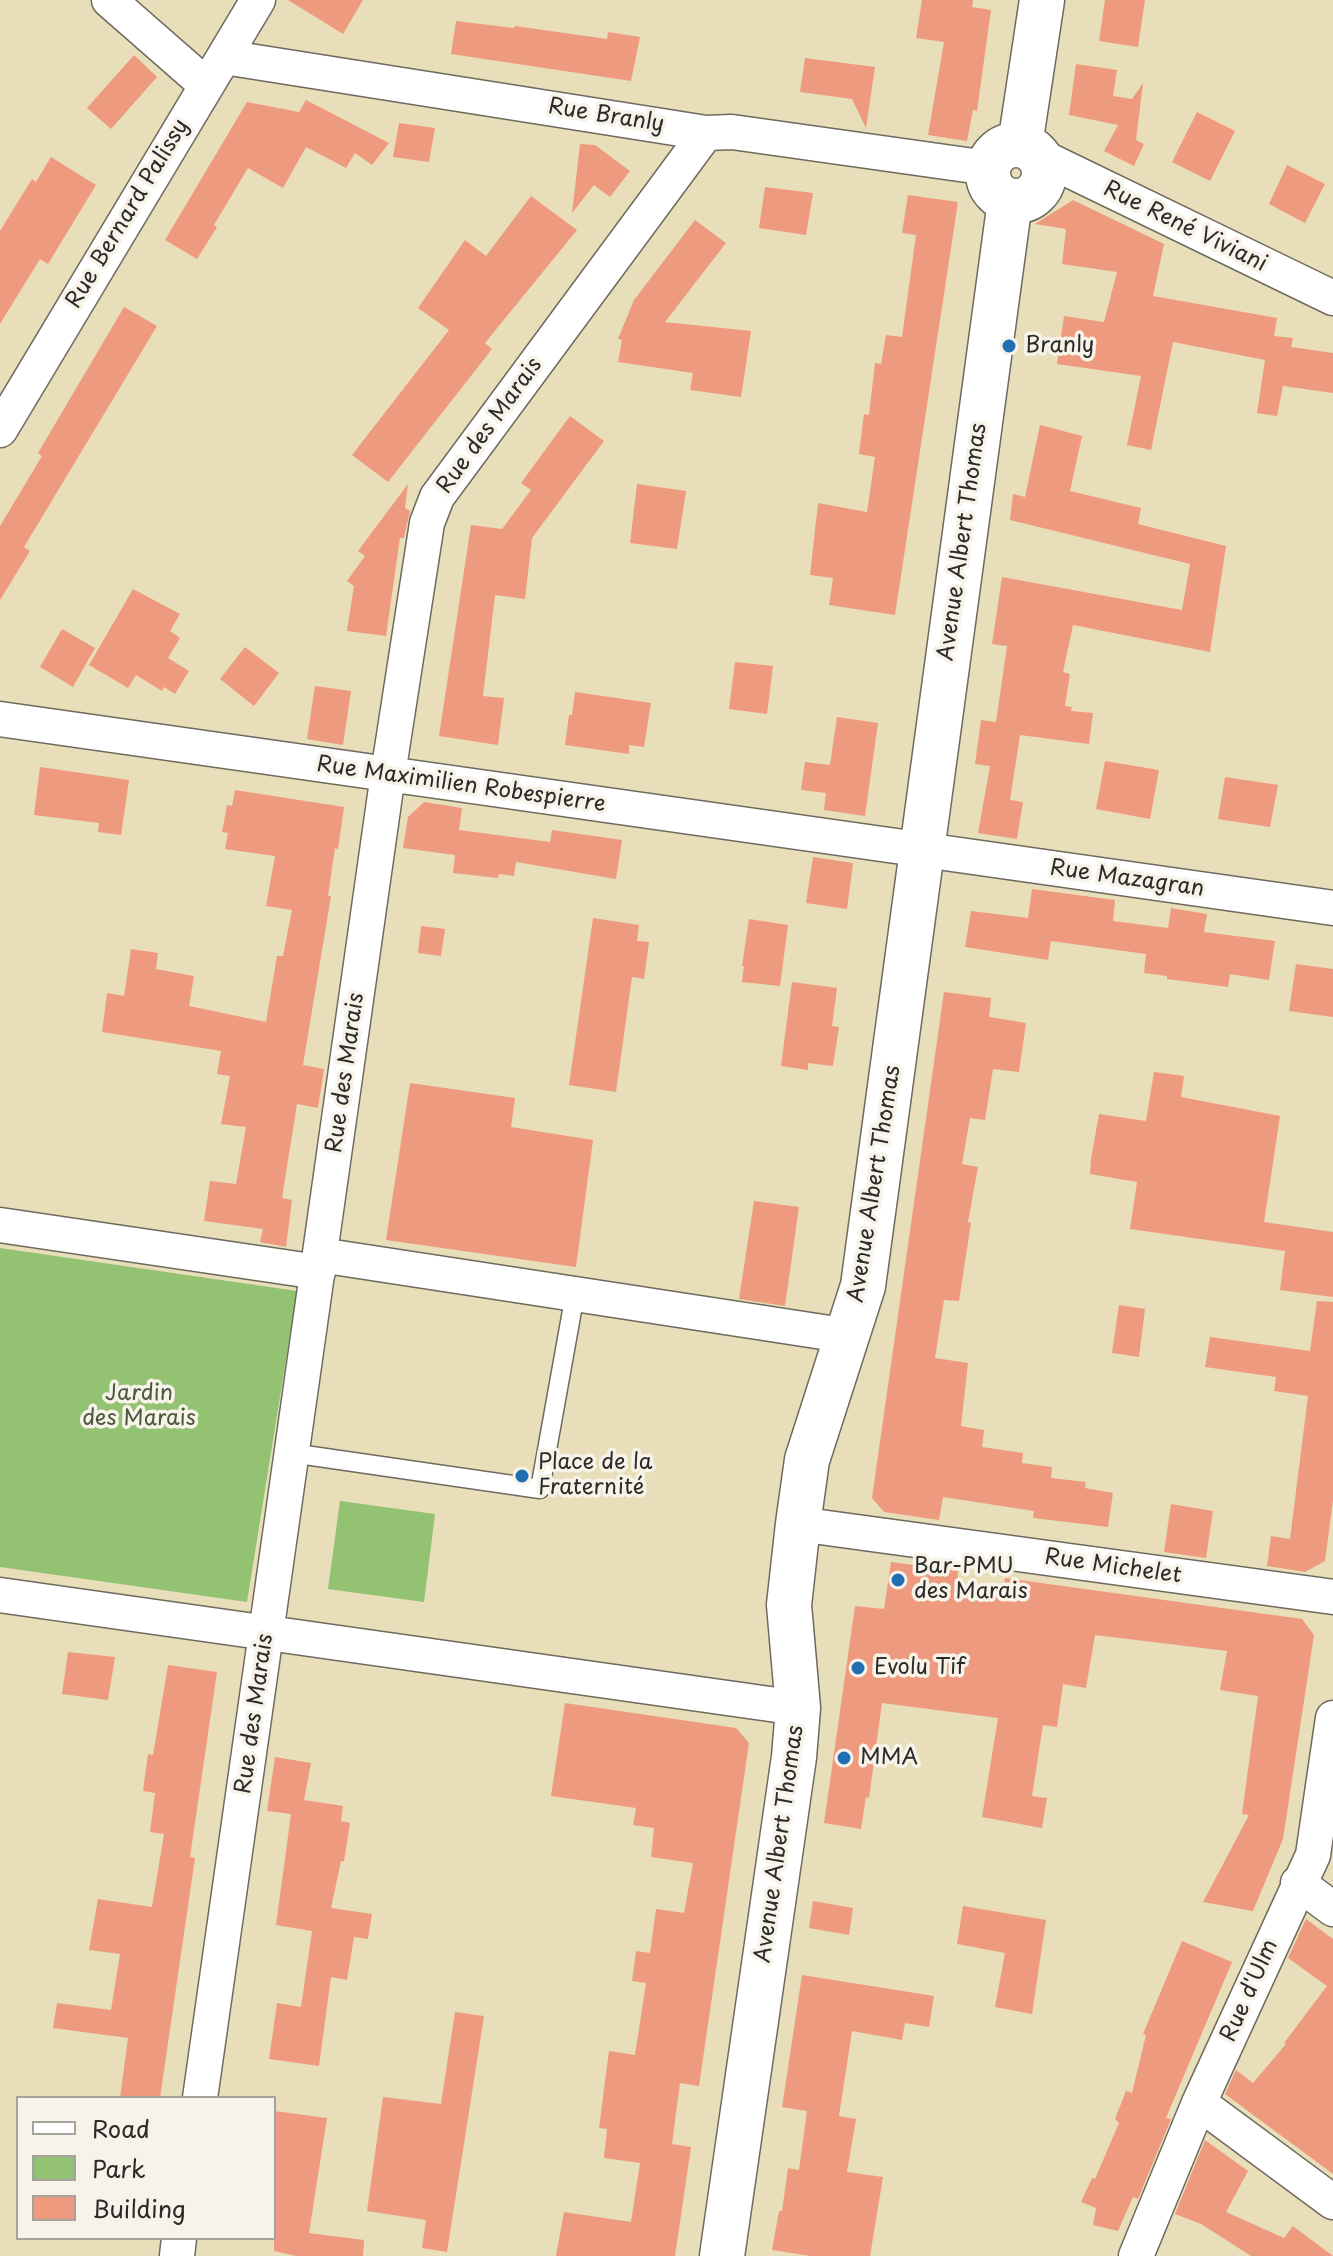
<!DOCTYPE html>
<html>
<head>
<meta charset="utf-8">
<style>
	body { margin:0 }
	#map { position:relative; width:1333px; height:2256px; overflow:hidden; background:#e9deba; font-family:"Playpen Sans",sans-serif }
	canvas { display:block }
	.legend { position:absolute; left:16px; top:2096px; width:260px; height:144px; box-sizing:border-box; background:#f7f3e8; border:2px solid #a5a39c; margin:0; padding:10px 14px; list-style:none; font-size:24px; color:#2b2b2b }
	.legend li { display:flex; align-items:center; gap:16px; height:40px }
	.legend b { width:40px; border:2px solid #a5a39c }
</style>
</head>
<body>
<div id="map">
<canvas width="1333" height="2256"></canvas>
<ul class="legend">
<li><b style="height:10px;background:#fff"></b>Road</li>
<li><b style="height:22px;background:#92c272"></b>Park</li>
<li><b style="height:22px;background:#ee9a7e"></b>Building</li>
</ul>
</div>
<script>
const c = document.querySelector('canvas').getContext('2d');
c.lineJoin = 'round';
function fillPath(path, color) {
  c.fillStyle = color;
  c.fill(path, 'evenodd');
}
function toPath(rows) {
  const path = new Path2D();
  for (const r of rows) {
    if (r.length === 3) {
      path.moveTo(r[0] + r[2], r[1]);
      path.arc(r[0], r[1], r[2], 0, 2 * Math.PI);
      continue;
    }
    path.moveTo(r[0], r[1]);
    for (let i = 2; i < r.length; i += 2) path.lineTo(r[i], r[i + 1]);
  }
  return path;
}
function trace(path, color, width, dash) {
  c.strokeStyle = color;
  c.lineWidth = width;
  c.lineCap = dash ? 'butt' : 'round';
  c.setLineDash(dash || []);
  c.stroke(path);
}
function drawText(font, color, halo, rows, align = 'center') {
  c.font = font + ' "Playpen Sans",sans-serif';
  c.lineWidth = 7;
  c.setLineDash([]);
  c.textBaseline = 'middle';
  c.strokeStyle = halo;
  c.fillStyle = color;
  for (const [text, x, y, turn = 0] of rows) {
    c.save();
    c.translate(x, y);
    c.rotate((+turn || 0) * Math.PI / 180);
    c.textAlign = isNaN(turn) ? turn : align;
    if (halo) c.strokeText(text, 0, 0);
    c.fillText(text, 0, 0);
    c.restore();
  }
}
fillPath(toPath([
	[0,1248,297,1291,247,1602,0,1567],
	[340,1501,435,1514,424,1602,328,1589]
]), '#92c272');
fillPath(toPath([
	[288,0,363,0,343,34],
	[922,0,973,0,972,7,991,10,977,111,973,110,967,141,928,135,944,42,916,38],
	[1105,0,1145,0,1138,47,1099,41],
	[456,21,514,28,515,26,607,39,608,32,640,37,631,81,451,54],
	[134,55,157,77,111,129,87,108],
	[805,58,875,67,866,128,852,99,800,92],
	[1076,64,1117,70,1113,96,1132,99,1143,83,1136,140,1144,144,1134,166,1104,151,1118,125,1069,115],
	[306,100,389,143,372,165,355,153,346,168,306,147,283,188,248,168,214,225,217,227,197,259,165,240,247,102,299,112],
	[1197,112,1235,131,1210,181,1172,162],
	[399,123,435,128,429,162,393,157],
	[580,144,595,145,630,171,610,197,594,185,572,213],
	[51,157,96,185,48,264,40,259,0,324,0,231,32,179,36,182],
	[1287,165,1325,184,1305,223,1269,204],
	[765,187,813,193,806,235,759,228],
	[908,195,958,202,895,615,829,605,833,578,810,575,818,503,867,512,875,457,859,454,864,414,869,415,875,363,881,364,886,335,902,337,916,235,902,233],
	[531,196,577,230,485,343,492,349,388,482,352,455,449,330,418,308,465,240,486,256],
	[1073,200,1164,244,1153,296,1277,318,1274,336,1293,338,1291,347,1333,353,1333,393,1283,386,1277,416,1257,413,1265,360,1173,342,1151,450,1127,445,1141,376,1057,364,1064,316,1104,322,1117,272,1062,264,1066,229,1035,224],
	[695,220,726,243,665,322,751,331,741,397,690,390,693,373,618,362,622,340,618,339,634,300],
	[124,307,157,326,24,547,30,551,0,600,0,526,42,456,38,453],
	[570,416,604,441,532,538,525,599,495,595,483,696,504,698,498,745,439,736,471,525,502,529,531,490,521,483],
	[1040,425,1082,436,1070,491,1141,508,1138,524,1226,546,1210,652,1073,625,1063,672,1070,674,1065,706,1072,707,1071,711,1093,713,1089,744,1020,735,1010,800,1023,802,1017,839,978,833,990,766,975,764,981,720,996,722,1007,646,992,644,1002,577,1182,610,1190,564,1010,520,1013,494,1025,497],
	[408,484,405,508,410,511,404,538,400,538,386,636,347,631,354,586,347,581,365,556,358,551],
	[637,484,686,491,677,549,630,543],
	[133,589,180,614,170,631,180,638,168,658,189,671,175,694,164,687,162,691,136,675,128,688,89,665],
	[62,629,95,648,73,687,40,667],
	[245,647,279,673,254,706,220,679],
	[735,662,773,666,767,714,729,709],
	[315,686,351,691,343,745,307,739],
	[575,692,651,703,644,747,629,745,629,754,565,745,569,715,572,715],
	[837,717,878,723,865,816,824,810,826,793,801,790,805,762,830,765],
	[1105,761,1159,770,1150,819,1096,809],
	[40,767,129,780,121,835,98,832,99,823,34,815],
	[1225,777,1278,785,1270,827,1218,819],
	[235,790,344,807,338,849,335,848,328,896,331,896,303,1065,324,1069,318,1108,297,1104,282,1198,292,1200,286,1247,260,1242,263,1229,204,1221,210,1181,236,1184,246,1127,221,1124,230,1076,217,1074,221,1051,102,1032,107,993,124,996,131,949,158,953,156,969,194,976,189,1006,266,1022,277,956,283,956,292,910,266,906,275,856,225,849,228,833,222,832,227,805,232,806],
	[424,802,462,808,459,830,550,842,552,830,622,840,616,879,516,862,514,876,499,874,498,878,453,873,455,855,403,848,408,817],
	[813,857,853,863,847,909,806,903],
	[1032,889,1115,900,1113,921,1168,928,1171,908,1207,914,1204,932,1275,941,1269,980,1230,974,1228,987,1167,979,1167,976,1144,973,1146,954,1051,941,1048,960,965,947,971,911,1028,918],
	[593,918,639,925,637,941,649,942,644,979,632,977,616,1092,569,1085],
	[749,919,788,925,780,986,742,982,744,966,742,966],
	[421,926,445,929,441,956,418,953],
	[1296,964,1333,969,1333,1017,1289,1011],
	[792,982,837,988,832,1026,839,1027,833,1066,808,1063,808,1070,781,1066],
	[944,992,991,998,989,1017,1026,1023,1019,1072,993,1069,985,1120,970,1118,962,1164,978,1167,968,1222,971,1223,959,1301,944,1300,935,1358,968,1363,961,1426,984,1430,982,1447,1023,1453,1022,1463,1052,1467,1051,1478,1086,1482,1085,1488,1113,1493,1108,1527,1033,1518,1034,1511,943,1497,939,1520,884,1512,872,1498],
	[1154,1072,1184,1076,1181,1097,1280,1116,1264,1222,1333,1232,1333,1297,1280,1290,1285,1251,1130,1229,1137,1182,1090,1174,1091,1159,1099,1114,1146,1121],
	[410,1083,515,1098,511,1127,593,1140,576,1267,386,1240],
	[754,1201,799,1207,785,1306,739,1299],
	[1317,1301,1333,1302,1333,1500,1325,1561,1305,1572,1267,1566,1271,1536,1290,1539,1308,1396,1274,1391,1276,1377,1205,1367,1210,1337,1310,1351],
	[1119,1305,1145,1309,1139,1357,1112,1353],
	[1171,1504,1213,1511,1206,1558,1164,1552],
	[891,1562,958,1571,957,1584,1003,1590,1005,1578,1302,1619,1314,1635,1283,1839,1253,1911,1203,1902,1249,1815,1242,1814,1258,1696,1220,1690,1227,1651,1095,1635,1086,1688,1063,1684,1057,1727,1043,1725,1032,1796,1047,1798,1042,1828,982,1817,998,1718,882,1703,869,1798,866,1797,861,1829,824,1823,855,1606,884,1609],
	[68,1652,115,1657,108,1700,62,1694],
	[168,1665,217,1672,190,1857,195,1858,160,2098,120,2098,128,2038,53,2028,57,2003,111,2010,120,1954,89,1950,98,1899,152,1907,164,1834,150,1832,155,1793,143,1791,148,1754,153,1755],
	[565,1703,736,1728,749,1743,699,2086,680,2083,672,2144,691,2147,675,2256,556,2256,564,2212,631,2222,640,2163,604,2158,607,2129,599,2128,609,2051,635,2055,646,1983,632,1981,636,1951,650,1953,656,1909,684,1913,693,1863,651,1857,654,1828,633,1825,636,1808,551,1796],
	[275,1757,311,1763,304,1800,343,1806,341,1821,350,1823,344,1861,341,1861,331,1908,372,1914,368,1939,354,1937,347,1980,331,1977,319,2066,269,2059,277,2003,301,2007,312,1931,276,1925,291,1814,267,1811],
	[813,1901,853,1908,849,1935,809,1928],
	[963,1906,1046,1920,1032,2014,995,2007,1005,1953,957,1944],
	[1306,1919,1333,1939,1333,2174,1225,2094,1236,2070,1253,2083,1286,2044,1284,2043,1327,1986,1288,1958],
	[1182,1941,1232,1962,1166,2118,1171,2119,1138,2199,1133,2197,1118,2231,1093,2225,1096,2208,1081,2202,1092,2178,1095,2179,1119,2123,1115,2119,1126,2091,1132,2093,1146,2035,1143,2034],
	[802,1975,934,1996,929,2027,905,2023,902,2040,852,2031,839,2116,856,2119,847,2172,883,2177,870,2256,811,2256,772,2250,779,2211,782,2211,788,2168,799,2170,807,2111,782,2107],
	[455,2012,484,2016,447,2252,422,2248,426,2220,367,2211,383,2097,441,2104],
	[274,2111,327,2118,309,2233,364,2240,363,2256,296,2256,274,2251],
	[1205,2140,1248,2171,1226,2212,1284,2238,1293,2226,1333,2256,1251,2256,1201,2224,1175,2214]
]), '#ee9a7e');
const lane = toPath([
	[291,1453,540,1489,575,1294]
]);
const street = toPath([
	[109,0,205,84],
	[224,57,706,133,732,132,988,168],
	[1038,155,1333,298],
	[0,430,258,0],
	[0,719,1333,908],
	[0,1225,318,1272],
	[320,1255,849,1336],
	[798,1524,1333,1597],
	[0,1595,798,1708],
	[1298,1883,1333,1909],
	[200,2098,388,774,427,523,437,497,706,133],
	[1199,2103,1333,2202],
	[177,2256,179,2238],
	[1136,2256,1199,2103,1313,1855,1333,1718]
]);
const primary = toPath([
	[1016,173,28],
	[1020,145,1042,0],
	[722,2256,794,1757,798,1708,789,1605,798,1524,807,1460,863,1286,1010,201]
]);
trace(lane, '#6e6a5d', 21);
trace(street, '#6e6a5d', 37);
trace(primary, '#6e6a5d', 47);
trace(lane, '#fff', 18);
trace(street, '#fff', 34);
trace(primary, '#fff', 44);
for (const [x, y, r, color] of [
	[1009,346,8,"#1f6fb2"],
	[522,1476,8,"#1f6fb2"],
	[898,1580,8,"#1f6fb2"],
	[858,1668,8,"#1f6fb2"],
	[844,1758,8,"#1f6fb2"]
]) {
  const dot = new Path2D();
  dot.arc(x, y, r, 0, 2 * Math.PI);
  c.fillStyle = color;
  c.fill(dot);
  trace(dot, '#f7f3e8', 3);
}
drawText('22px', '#2b2b2b', '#f7f3e8', [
	["Rue Branly",606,116,9],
	["Rue Bernard Palissy",128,214,-59],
	["Rue René Viviani",1185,227,26],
	["Rue des Marais",490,426,-54],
	["Avenue Albert Thomas",963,542,-82],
	["Rue Maximilien Robespierre",461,785,8],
	["Rue Mazagran",1127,879,8],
	["Rue des Marais",346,1073,-82],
	["Avenue Albert Thomas",875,1184,-81],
	["Rue Michelet",1113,1567,8],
	["Rue des Marais",255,1714,-82],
	["Avenue Albert Thomas",780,1844,-82],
	["Rue d'Ulm",1250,1991,-66]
]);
drawText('22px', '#2b2b2b', '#f7f3e8', [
	["Branly",1025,346],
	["Place de la",538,1463],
	["Fraternité",538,1488],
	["Bar-PMU",914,1567],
	["des Marais",914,1592],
	["Evolu Tif",874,1668],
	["MMA",860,1758]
], 'left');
drawText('22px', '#4a5840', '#f7f3e8', [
	["Jardin",139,1394],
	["des Marais",139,1419]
]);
</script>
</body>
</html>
